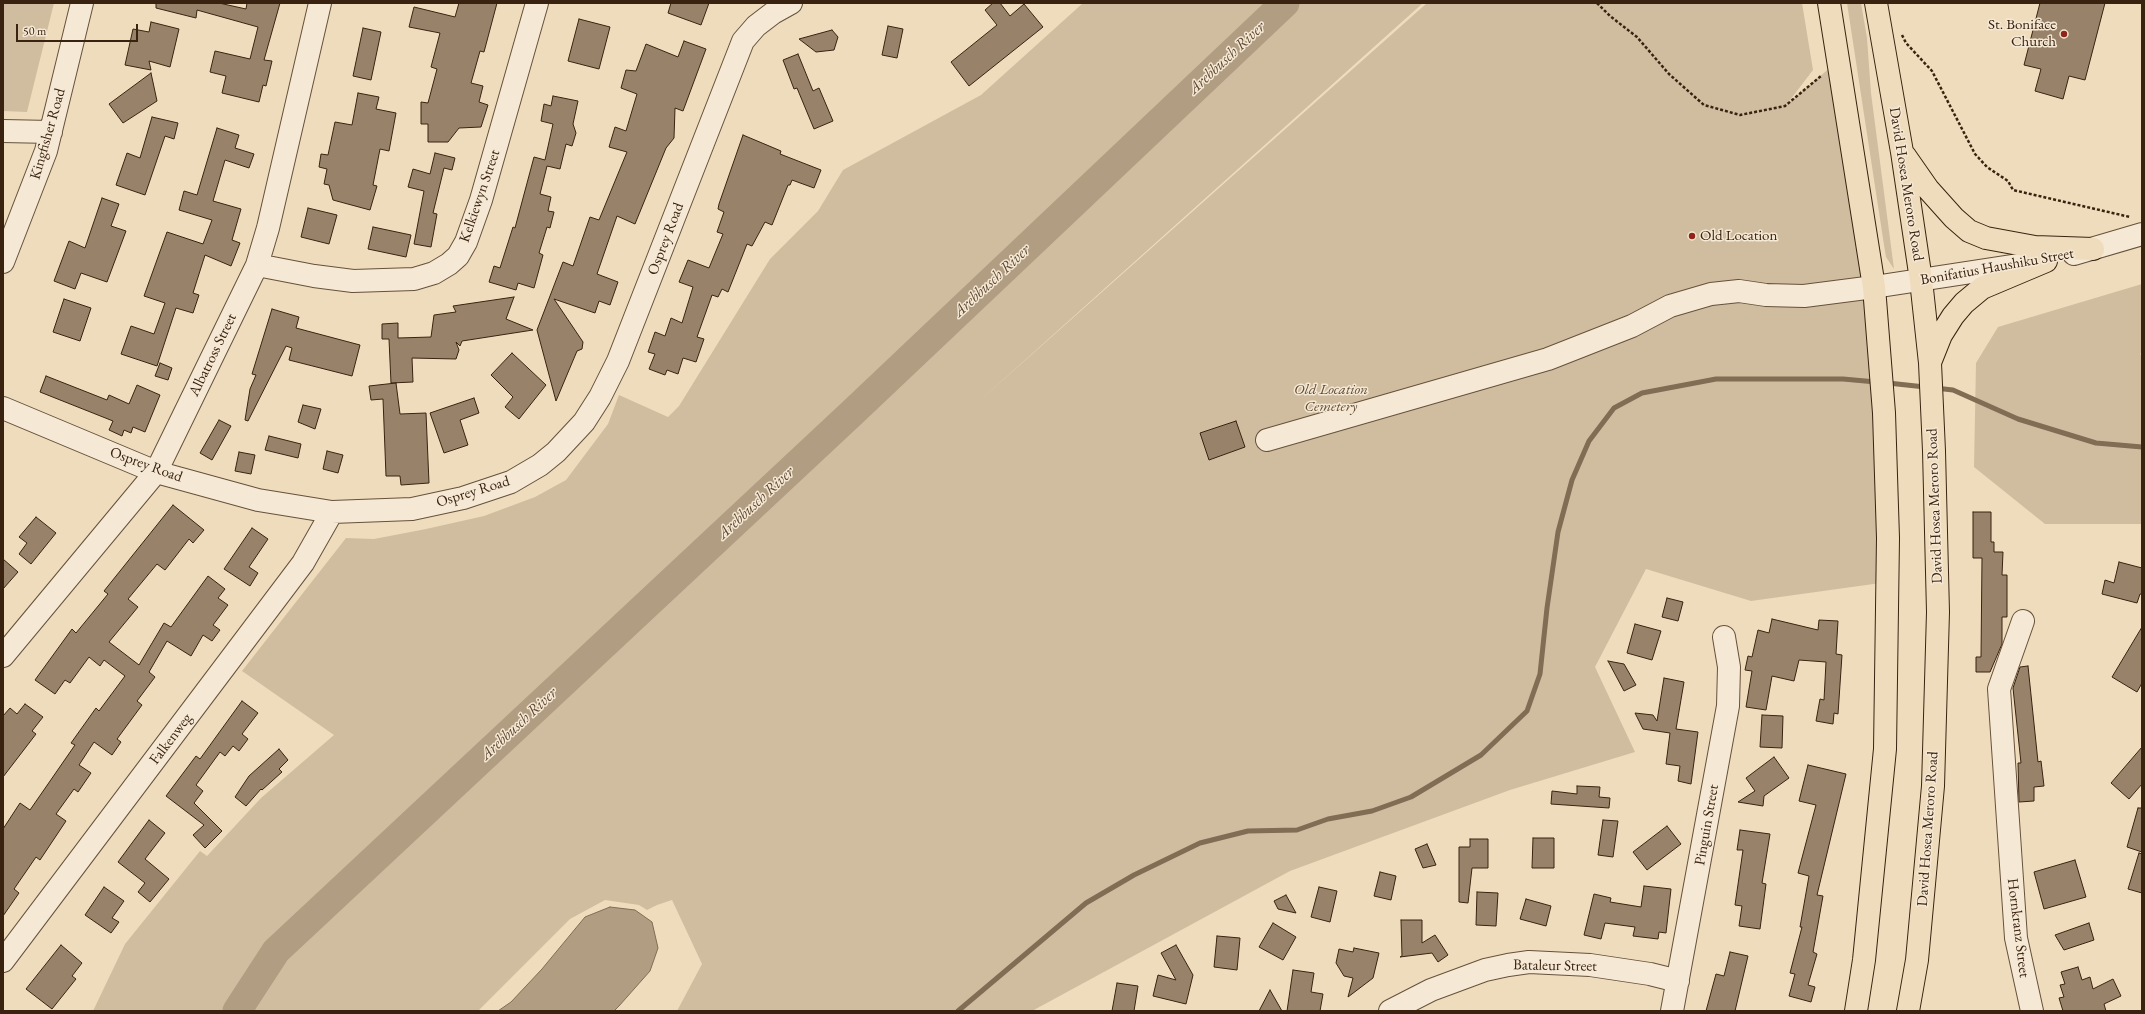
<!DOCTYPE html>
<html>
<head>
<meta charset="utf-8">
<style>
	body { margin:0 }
	#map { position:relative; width:2145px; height:1014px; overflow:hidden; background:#efdcbd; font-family:"EB Garamond",serif }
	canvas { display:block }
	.frame { position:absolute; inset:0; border:4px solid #392310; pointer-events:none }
	.scale { position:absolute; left:16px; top:24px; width:122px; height:18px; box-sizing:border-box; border:2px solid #392310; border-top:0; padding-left:5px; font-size:12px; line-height:14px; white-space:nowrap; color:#392310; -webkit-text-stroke:3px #f5e8d4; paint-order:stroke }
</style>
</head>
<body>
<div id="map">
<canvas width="2145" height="1014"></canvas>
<div class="frame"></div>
<div class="scale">50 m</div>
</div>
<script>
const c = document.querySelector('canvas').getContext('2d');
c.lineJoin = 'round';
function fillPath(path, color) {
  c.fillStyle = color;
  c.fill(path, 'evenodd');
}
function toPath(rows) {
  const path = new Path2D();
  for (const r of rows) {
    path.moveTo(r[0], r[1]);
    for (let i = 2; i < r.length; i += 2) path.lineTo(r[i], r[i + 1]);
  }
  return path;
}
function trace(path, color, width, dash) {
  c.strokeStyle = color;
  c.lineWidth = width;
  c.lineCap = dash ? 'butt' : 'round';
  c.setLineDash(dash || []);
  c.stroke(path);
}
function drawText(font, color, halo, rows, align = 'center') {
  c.font = font + ' "EB Garamond",serif';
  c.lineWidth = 3;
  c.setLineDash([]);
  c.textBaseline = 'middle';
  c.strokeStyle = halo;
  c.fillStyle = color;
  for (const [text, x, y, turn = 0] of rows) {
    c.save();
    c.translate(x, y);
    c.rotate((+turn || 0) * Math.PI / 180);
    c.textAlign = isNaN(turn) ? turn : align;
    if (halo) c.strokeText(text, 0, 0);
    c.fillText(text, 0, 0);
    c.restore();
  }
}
fillPath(toPath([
	[3,3,54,3,27,112,3,111],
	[1083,3,1423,3,976,404,1427,3,1802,3,1813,70,1787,104,1838,61,1874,287,1888,582,1751,601,1646,569,1595,667,1635,752,1510,790,1290,871,1032,1011,677,1011,702,964,672,900,657,905,647,910,639,905,605,900,570,919,478,1011,93,1011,125,944,200,851,207,856,261,798,334,735,242,671,346,538,374,539,426,529,484,516,535,497,566,480,608,424,619,395,668,417,679,406,770,259,818,211,843,170,981,95],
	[1847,3,1861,3,1867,38,1871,93,1894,269,1886,257,1884,245],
	[2142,284,2142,352,2140,354,2142,356,2142,524,2045,524,1974,467,1976,363,1998,327]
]), '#d0bda0');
const water = toPath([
	[610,907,635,910,652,922,658,948,650,971,619,1006,614,1011,498,1011,511,1002,542,969,585,917,610,907]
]);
fillPath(water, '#b19d82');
trace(water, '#816c54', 1);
trace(toPath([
	[1888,383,1925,387],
	[1935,388,1953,390,2018,419,2096,443,2142,447],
	[958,1011,1086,903,1134,875,1200,843,1248,831,1297,830,1328,819,1372,811,1411,797,1481,755,1527,711,1540,674,1547,608,1558,532,1572,480,1589,441,1614,408,1642,393,1716,379,1843,379,1876,382]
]), '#816c54', 5);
trace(toPath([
	[237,1011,276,951,853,412,1285,3]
]), '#b19d82', 29);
const building = toPath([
	[156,3,219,3,246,9,247,3,280,3,264,60,272,61,266,86,263,85,259,102,222,93,226,76,210,72,215,51,250,59,258,27,197,10,196,18,156,8,156,3],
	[459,3,497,3,484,52,480,51,471,83,483,86,479,102,488,105,481,127,459,128,448,142,428,142,428,124,421,124,421,102,428,103,437,69,431,67,440,33,409,27,414,7,455,17,459,3],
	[671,3,709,3,701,25,668,13,671,3],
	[993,3,1000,3,1010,16,1024,4,1043,27,969,86,951,62,997,25,985,10,993,3],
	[2040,3,2105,3,2085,80,2069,76,2063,99,2035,91,2041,69,2024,65,2040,3],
	[579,19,610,27,599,69,568,61,579,19],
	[151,22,179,29,170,67,149,61,151,70,125,65,133,29,149,32,151,22],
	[888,26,903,29,897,58,882,55,888,26],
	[363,28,381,32,371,80,353,76,363,28],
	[832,30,838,37,834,50,816,52,799,39,832,30],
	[684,41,706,49,683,111,675,108,674,138,666,148,635,224,617,216,597,274,618,282,610,305,599,301,595,313,554,299,583,342,582,349,577,351,556,401,537,330,563,262,573,266,590,217,599,220,627,152,609,147,615,127,626,131,637,94,621,88,626,70,636,71,646,44,678,57,684,41],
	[798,54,813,91,819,88,833,121,814,129,797,88,794,89,783,60,798,54],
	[151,73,157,101,123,123,109,104,151,73],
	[358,93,379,97,376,109,396,113,389,151,380,149,373,185,377,186,370,210,333,200,329,185,324,184,327,169,319,167,321,154,328,155,335,122,352,125,358,93],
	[553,96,578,101,573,124,576,133,572,146,566,144,560,169,547,166,540,194,551,197,548,211,554,212,550,228,547,227,539,253,543,255,534,288,518,283,516,290,489,282,494,266,500,268,513,227,515,228,534,157,545,160,553,124,541,121,544,104,551,106,553,96],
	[152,117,178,123,174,139,165,136,145,195,116,185,127,153,140,158,152,117],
	[217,128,239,135,235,148,254,154,249,168,225,160,213,201,241,209,232,240,240,243,231,266,205,255,193,293,199,295,193,313,176,308,157,366,121,354,131,326,154,334,165,303,144,296,167,232,203,244,212,220,179,210,184,191,197,195,217,128],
	[743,135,781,151,780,154,821,170,814,188,792,180,790,185,788,185,772,225,765,222,752,246,747,244,728,292,722,289,718,297,712,295,697,337,704,339,696,362,683,358,678,374,667,370,665,375,649,369,655,354,648,352,655,332,665,336,671,318,682,323,693,287,679,282,688,260,709,268,723,234,717,232,724,212,718,209,719,204,743,135],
	[435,153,455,158,452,170,444,168,433,213,437,214,431,247,414,244,424,191,408,187,413,169,430,174,435,153],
	[102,198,119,204,111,226,126,231,107,282,81,273,75,289,54,281,69,241,85,248,102,198],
	[308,208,337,215,329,244,301,237,308,208],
	[373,227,411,235,406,257,368,249,373,227],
	[514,297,506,319,533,330,462,341,460,346,456,342,459,350,456,359,412,358,413,382,391,383,389,339,382,339,382,324,398,323,398,338,431,337,434,315,456,312,453,306,514,297],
	[64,299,91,308,80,341,53,332,64,299],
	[272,309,299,317,296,328,360,345,352,376,289,360,292,348,286,346,248,421,245,420,250,389,256,375,252,374,272,309],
	[512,353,546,385,519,419,505,407,513,397,491,375,512,353],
	[160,363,172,368,168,380,155,376,160,363],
	[46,376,107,400,109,395,129,404,137,385,160,395,145,432,133,427,131,433,124,430,122,436,109,430,113,421,40,392,46,376],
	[396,383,400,414,426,413,429,483,401,485,400,476,386,476,383,399,371,400,369,386,396,383],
	[474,398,479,413,460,420,468,445,444,453,430,413,474,398],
	[303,405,321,409,315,429,298,422,303,405],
	[219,420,231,426,212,460,200,453,219,420],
	[1236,421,1245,447,1209,460,1200,433,1236,421],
	[269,436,301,444,298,458,265,450,269,436],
	[327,451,343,455,338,473,323,469,327,451],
	[239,452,255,455,251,474,235,471,239,452],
	[173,505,204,530,193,543,189,539,165,570,157,564,128,599,138,607,109,642,139,665,164,623,171,627,208,576,225,589,218,598,228,605,213,625,220,630,212,641,203,635,191,656,167,641,149,672,155,677,137,701,142,705,117,739,121,742,112,755,94,742,79,765,91,773,78,792,74,789,56,814,66,821,40,860,36,857,14,889,19,893,3,916,3,829,20,803,30,810,75,745,71,743,96,708,99,711,125,676,104,660,100,666,89,657,70,683,65,680,55,694,35,680,72,629,76,633,108,594,104,591,173,505],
	[1973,512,1991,512,1991,542,1994,542,1994,552,2003,552,2002,575,2007,575,2007,617,2002,617,2002,644,1990,672,1976,672,1976,657,1981,657,1982,558,1973,558,1973,512],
	[36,517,56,533,31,564,19,554,27,543,19,537,36,517],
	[252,528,268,539,249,567,258,573,250,586,224,569,252,528],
	[3,559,18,572,3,589,3,559],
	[2119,562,2142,568,2142,594,2140,594,2137,603,2102,594,2105,580,2114,583,2119,562],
	[1667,598,1683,602,1678,621,1662,617,1667,598],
	[1772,619,1818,630,1819,620,1838,621,1836,654,1842,655,1838,714,1834,713,1833,724,1816,721,1820,699,1824,700,1826,662,1799,660,1794,681,1772,676,1766,710,1746,707,1752,671,1745,670,1748,656,1752,657,1758,630,1769,633,1772,619],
	[1635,624,1661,631,1652,660,1627,653,1635,624],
	[2142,627,2142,683,2137,692,2112,677,2142,627],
	[1608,661,1624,664,1636,685,1624,691,1608,661],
	[2028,666,2038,762,2041,761,2044,786,2034,787,2034,801,2019,802,2018,763,2021,763,2013,688,2020,667,2028,666],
	[1664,678,1684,682,1676,729,1698,732,1691,784,1678,781,1680,766,1666,764,1670,733,1643,729,1635,713,1653,715,1657,721,1664,678],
	[242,701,258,713,242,734,248,739,239,751,233,746,225,756,220,752,196,785,203,791,194,803,222,831,205,848,193,835,204,825,166,796,196,756,200,759,242,701],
	[25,704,43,717,32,731,36,734,3,777,3,716,10,708,17,714,25,704],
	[1762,715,1783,716,1782,748,1760,747,1762,715],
	[2142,747,2142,784,2129,799,2111,783,2142,747],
	[279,749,288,760,279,769,282,772,262,790,261,789,246,806,235,797,249,776,279,749],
	[1774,757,1789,778,1764,796,1763,806,1738,802,1755,791,1746,778,1774,757],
	[1808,765,1846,774,1817,895,1823,896,1813,952,1817,954,1808,985,1815,987,1811,1002,1789,996,1795,974,1790,973,1802,927,1800,927,1809,876,1798,873,1816,805,1799,801,1808,765],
	[1577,786,1600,787,1599,797,1610,798,1609,808,1551,804,1552,791,1577,794,1577,786],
	[2138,808,2142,808,2142,852,2127,847,2138,808],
	[149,820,165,833,145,859,169,879,150,902,138,892,145,883,118,862,149,820],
	[1603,820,1618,821,1613,857,1598,855,1603,820],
	[1667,826,1681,844,1647,870,1633,852,1667,826],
	[1740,830,1770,834,1762,883,1766,884,1760,929,1739,926,1742,906,1735,905,1743,850,1737,850,1740,830],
	[1533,838,1554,838,1554,868,1532,868,1533,838],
	[1470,839,1488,839,1488,868,1472,868,1468,903,1459,902,1459,847,1470,847,1470,839],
	[1427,844,1436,865,1423,868,1415,849,1427,844],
	[2139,853,2142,854,2142,893,2128,889,2139,853],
	[2075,860,2086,897,2044,909,2034,872,2075,860],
	[1380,872,1396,876,1391,900,1374,896,1380,872],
	[1644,886,1671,889,1666,933,1659,932,1658,939,1633,936,1635,927,1605,923,1601,939,1584,935,1594,894,1611,898,1610,902,1641,907,1644,886],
	[104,887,124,901,112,918,119,922,111,933,85,915,104,887],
	[1319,887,1337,891,1330,922,1311,917,1319,887],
	[1477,892,1498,893,1496,926,1476,925,1477,892],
	[1286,895,1296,913,1278,909,1274,901,1286,895],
	[1526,899,1551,906,1546,926,1520,919,1526,899],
	[1401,920,1422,920,1422,943,1435,935,1448,955,1438,962,1432,953,1400,957,1402,956,1401,920],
	[1273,923,1296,937,1283,960,1259,947,1273,923],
	[2089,923,2094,940,2064,950,2055,935,2089,923],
	[1217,936,1240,938,1237,970,1214,967,1217,936],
	[61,945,82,963,72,976,76,979,52,1009,26,989,61,945],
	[1176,945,1193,975,1186,1004,1153,996,1158,975,1176,980,1161,953,1176,945],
	[1354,948,1379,953,1373,978,1348,997,1353,978,1344,976,1336,963,1339,949,1353,952,1354,948],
	[1730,952,1748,956,1735,1011,1706,1011,1716,974,1724,976,1730,952],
	[2078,967,2082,980,2090,977,2093,989,2113,979,2121,996,2104,1004,2106,1011,2063,1011,2059,998,2064,997,2060,985,2065,984,2061,972,2078,967],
	[1293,970,1314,973,1311,992,1323,994,1320,1011,1287,1011,1293,970],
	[1117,983,1138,986,1134,1011,1112,1011,1117,983],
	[1270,990,1282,1011,1259,1011,1270,990]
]);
fillPath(building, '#98836a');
trace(building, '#392310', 1);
const minor = toPath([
	[3,131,51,132],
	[2074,254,2142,234],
	[3,262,46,151,82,3],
	[257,265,314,276,353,281,414,279,434,273,449,264,458,256,466,242,481,200,537,3],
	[3,408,156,472,258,500,332,512,412,509,463,498,511,482,540,465,556,452,584,422,600,397,618,361,743,41,756,26,773,13,791,3],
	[1267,440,1548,359,1632,326,1670,306,1711,294,1739,291,1766,295,1804,296,1874,287,2031,263],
	[2023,621,1999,689,2016,938,2032,1011],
	[3,656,156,472,257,265,268,228,320,3],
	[3,961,303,563,332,512],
	[1390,1011,1431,990,1485,970,1508,965,1529,962,1590,965,1650,974,1678,981],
	[1672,1011,1728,706,1729,667,1724,637]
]);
const major = toPath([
	[1829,3,1874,287,1884,413,1888,538,1885,749,1864,960,1856,1011],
	[1876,3,1902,152,1921,280,1930,363,1934,451,1938,612,1933,786,1917,960,1908,1011],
	[1905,156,1928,189,1954,218,1969,231,1986,238,2035,247,2093,249],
	[1931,360,1941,335,1953,316,1964,303,1982,288,2046,261]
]);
trace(minor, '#66513b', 24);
trace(major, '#392310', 24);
trace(toPath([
	[1597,3,1610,16,1637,37,1669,74,1704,105,1740,115,1785,106,1821,76],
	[1902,35,1906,43,1932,71,1975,154,1987,167,2008,181,2013,190,2130,217]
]), '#392310', 2.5, [3, 2]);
trace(minor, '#f5e8d4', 22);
trace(major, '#efdcbd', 22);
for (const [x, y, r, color] of [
	[2064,34,4,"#8f2418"],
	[1692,236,4,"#8f2418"]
]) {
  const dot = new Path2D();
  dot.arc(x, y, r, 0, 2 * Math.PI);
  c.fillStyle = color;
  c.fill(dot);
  trace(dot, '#f5e8d4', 1.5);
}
drawText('15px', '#392310', '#f5e8d4', [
	["St. Boniface",2056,25],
	["Church",2056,42],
	["Old Location",1700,236,"left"]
], 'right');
drawText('15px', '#392310', '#f5e8d4', [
	["Kingfisher Road",48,134,-74],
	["David Hosea Meroro Road",1906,184,81],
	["Kelkiewyn Street",480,196,-71],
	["Osprey Road",666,239,-69],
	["Bonifatius Haushiku Street",1997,267,-10],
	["Albatross Street",213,355,-64],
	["Osprey Road",146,465,20],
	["Osprey Road",473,492,-17],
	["David Hosea Meroro Road",1935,506,-92],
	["Falkenweg",171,739,-53],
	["Pinguin Street",1707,825,-80],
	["David Hosea Meroro Road",1928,829,-86],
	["Hornkranz Street",2018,928,83],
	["Bataleur Street",1555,966,1]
]);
drawText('italic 15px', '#5f4a34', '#f5e8d4', [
	["Old Location",1331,390],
	["Cemetery",1331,407]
]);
drawText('italic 16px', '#5d4832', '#f5e8d4', [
	["Arebbusch River",1227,58,-43],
	["Arebbusch River",992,281,-43],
	["Arebbusch River",756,503,-43],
	["Arebbusch River",519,724,-43]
]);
</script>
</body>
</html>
